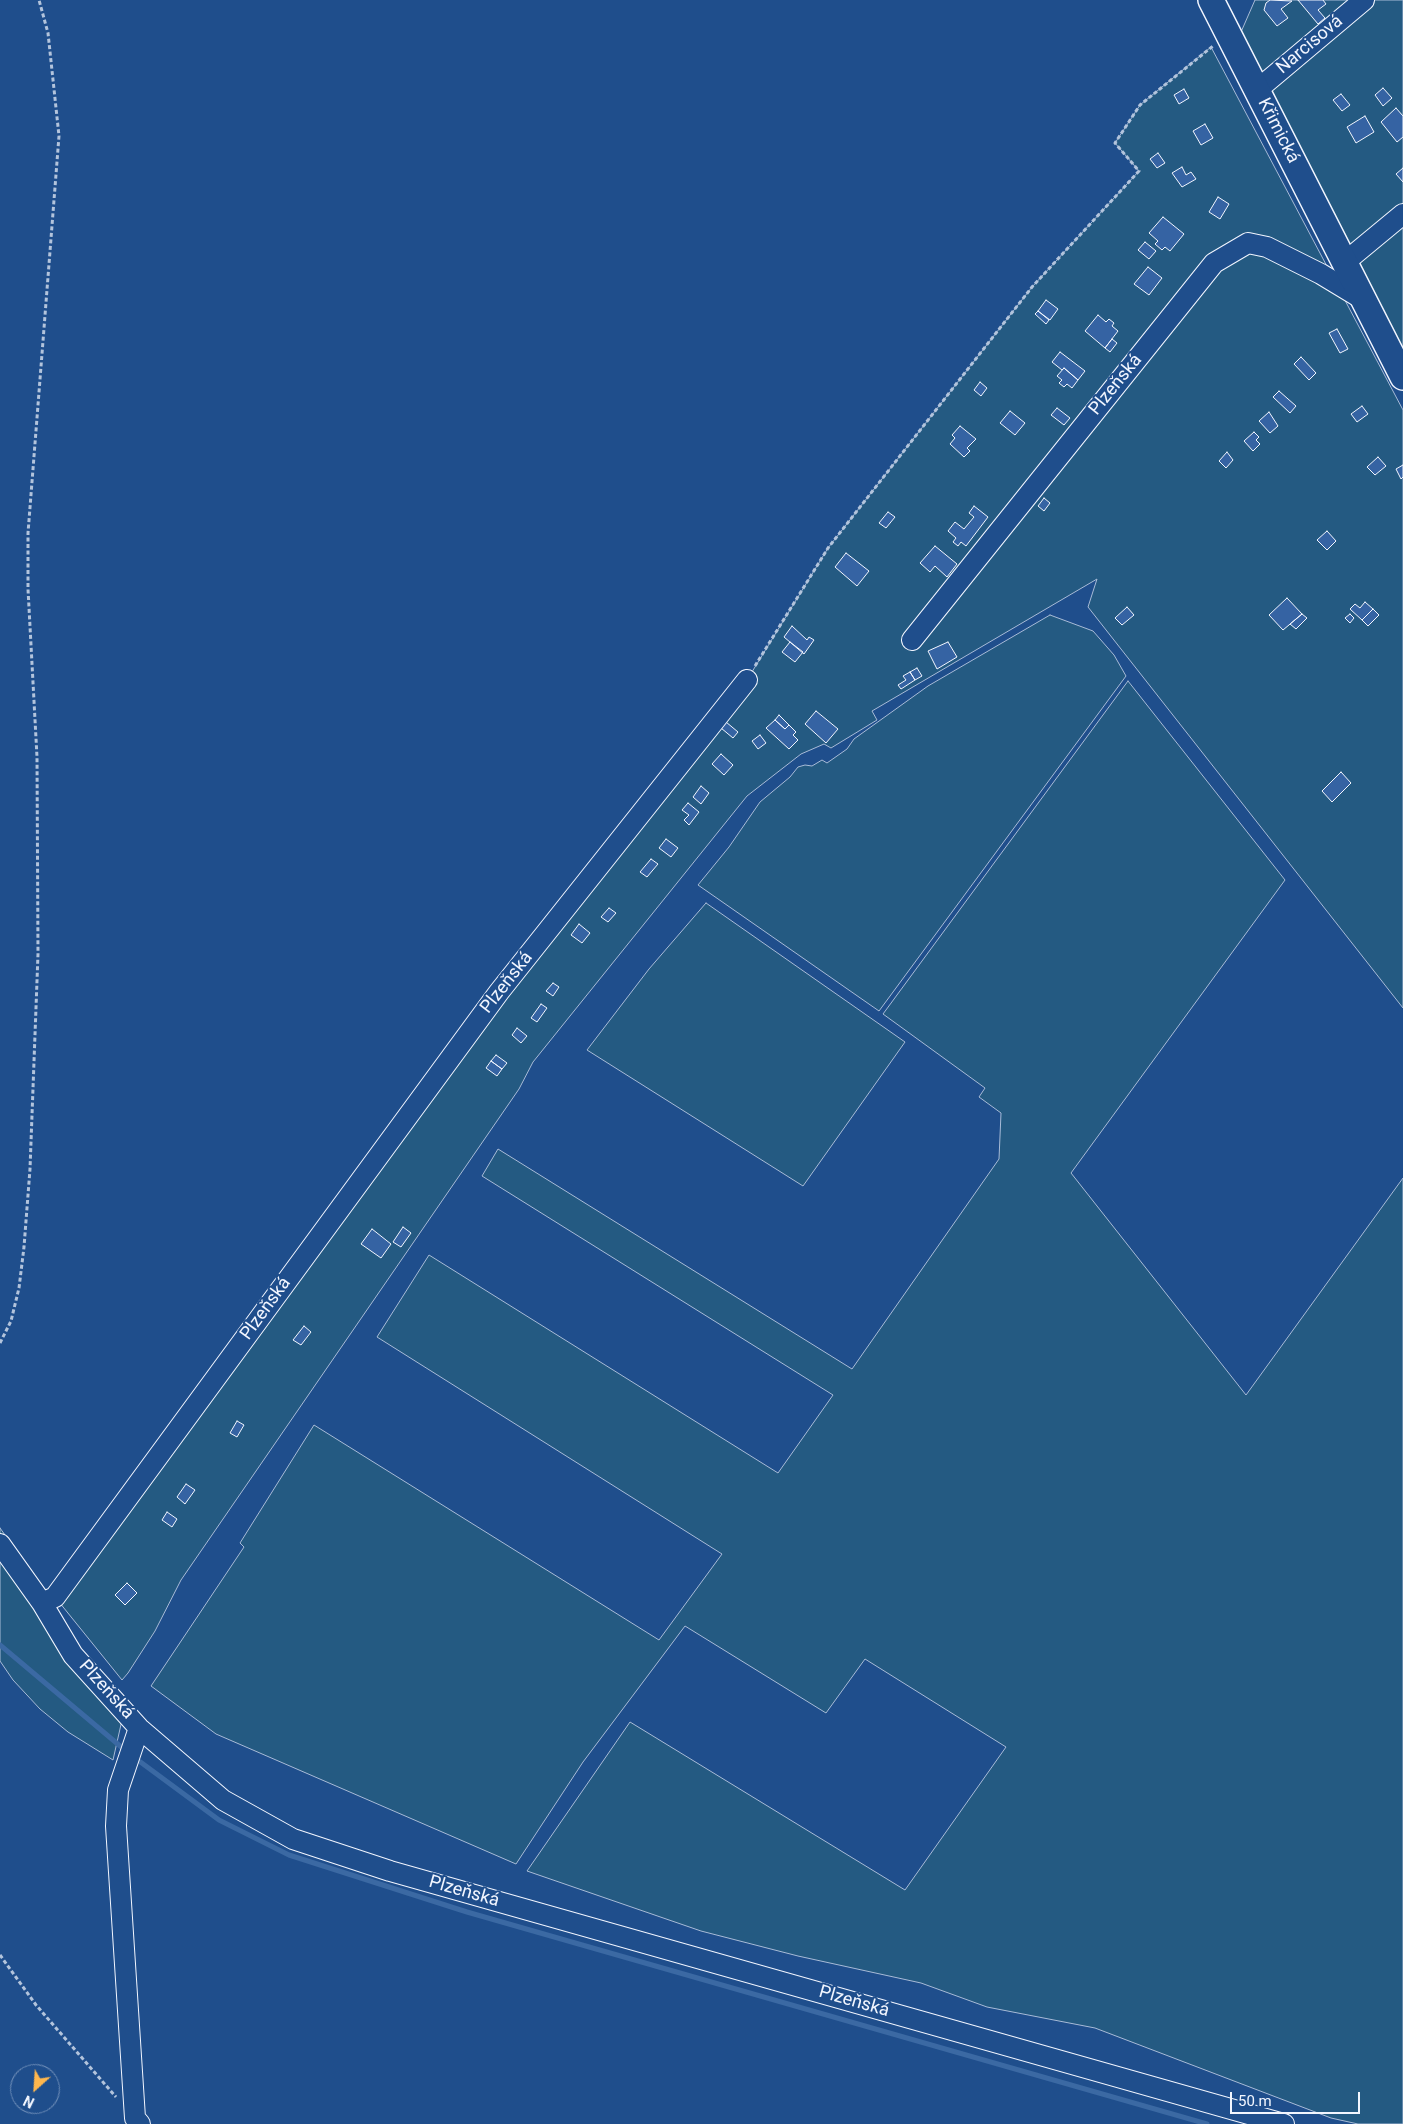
<!DOCTYPE html>
<html>
<head>
<meta charset="utf-8">
<style>
	body { margin:0 }
	#map { position:relative; width:1403px; height:2124px; overflow:hidden; background:#1f4e8c; font-family:Roboto,sans-serif }
	canvas { display:block }
	.north { position:absolute; left:10px; top:2064px; width:50px; height:50px; box-sizing:border-box; background:#1f4e8c; border:1px solid #7391ba; border-radius:50%; rotate:206deg; font-size:14px; font-weight:700; line-height:20px; text-align:center; color:#f2f6ff }
	.north::after { content:''; display:block; margin:auto; width:18px; height:22px; background:#ffb74d; clip-path:polygon(50% 0,100% 100%,50% 72%,0 100%) }
	.scale { position:absolute; left:1230px; top:2092px; width:130px; height:22px; box-sizing:border-box; border:2px solid #f2f6ff; border-top:0; padding-left:6px; font-size:15px; line-height:18px; white-space:nowrap; color:#f2f6ff; -webkit-text-stroke:4px #1f4e8c; paint-order:stroke }
</style>
</head>
<body>
<div id="map">
<canvas width="1403" height="2124"></canvas>
<div class="north">N</div>
<div class="scale">50 m</div>
</div>
<script>
const c = document.querySelector('canvas').getContext('2d');
c.lineJoin = 'round';
function fillPath(path, color) {
  c.fillStyle = color;
  c.fill(path, 'evenodd');
}
function toPath(rows) {
  const path = new Path2D();
  for (const r of rows) {
    path.moveTo(r[0], r[1]);
    for (let i = 2; i < r.length; i += 2) path.lineTo(r[i], r[i + 1]);
  }
  return path;
}
function trace(path, color, width, dash) {
  c.strokeStyle = color;
  c.lineWidth = width;
  c.lineCap = dash ? 'butt' : 'round';
  c.setLineDash(dash || []);
  c.stroke(path);
}
function drawText(font, color, halo, rows, align = 'center') {
  c.font = font + ' Roboto,sans-serif';
  c.lineWidth = 4;
  c.setLineDash([]);
  c.textBaseline = 'middle';
  c.strokeStyle = halo;
  c.fillStyle = color;
  for (const [text, x, y, turn = 0] of rows) {
    c.save();
    c.translate(x, y);
    c.rotate((+turn || 0) * Math.PI / 180);
    c.textAlign = isNaN(turn) ? turn : align;
    if (halo) c.strokeText(text, 0, 0);
    c.fillText(text, 0, 0);
    c.restore();
  }
}
const green = toPath([
	[1255,0,1403,0,1403,349,1241,32,1255,0],
	[1211,47,1403,410,1403,1008,1088,607,1097,579,872,711,877,720,831,748,824,744,801,754,747,796,533,1062,519,1089,181,1580,155,1631,128,1673,122,1680,55,1597,747,680,828,548,1032,287,1139,171,1115,143,1140,105,1211,47],
	[1050,615,1093,631,1114,655,1126,676,879,1011,698,885,729,847,760,802,790,777,798,767,805,765,812,766,822,760,827,763,847,749,854,739,928,686,1050,615],
	[1128,681,1285,880,1071,1173,1246,1395,1403,1178,1403,2124,1358,2124,1331,2118,1095,2028,987,2007,921,1983,798,1956,701,1931,527,1871,630,1722,905,1890,1006,1747,865,1659,826,1713,685,1626,583,1762,516,1864,216,1734,151,1686,244,1547,240,1543,314,1425,659,1640,722,1554,377,1337,429,1255,778,1473,833,1395,482,1176,498,1149,852,1369,999,1159,1001,1113,979,1097,985,1088,883,1014,1128,681],
	[706,903,905,1042,803,1186,587,1050,649,969,706,903],
	[0,1528,24,1562,122,1720,113,1760,68,1732,40,1709,13,1680,0,1661,0,1528]
]);
fillPath(green, '#245a82');
trace(green, '#a8bbd7', 1);
trace(toPath([
	[0,1645,126,1751],
	[135,1758,219,1820,289,1855,467,1912,1207,2124]
]), '#3b69a3', 5);
const building = toPath([
	[1270,0,1292,1,1281,9,1288,18,1277,26,1264,10,1266,3,1270,0],
	[1298,0,1323,0,1326,4,1318,10,1325,18,1318,24,1298,0],
	[1383,88,1392,98,1383,106,1375,95,1383,88],
	[1184,89,1189,98,1179,104,1174,95,1184,89],
	[1341,94,1350,105,1342,111,1333,100,1341,94],
	[1396,108,1403,116,1403,137,1397,142,1381,122,1396,108],
	[1365,116,1374,132,1356,143,1347,127,1365,116],
	[1205,124,1213,138,1201,145,1193,131,1205,124],
	[1158,153,1165,163,1157,168,1150,159,1158,153],
	[1182,167,1186,175,1191,172,1196,179,1182,187,1172,173,1182,167],
	[1403,168,1403,182,1396,174,1403,168],
	[1218,197,1229,204,1220,219,1209,212,1218,197],
	[1163,217,1184,234,1170,251,1165,247,1162,250,1155,244,1158,241,1149,233,1163,217],
	[1145,242,1156,251,1149,259,1138,250,1145,242],
	[1148,267,1162,278,1149,295,1134,284,1148,267],
	[1046,300,1058,309,1050,320,1038,311,1046,300],
	[1038,311,1049,320,1046,324,1035,314,1038,311],
	[1098,315,1106,322,1109,319,1114,323,1112,326,1118,331,1105,348,1085,331,1098,315],
	[1337,329,1348,349,1340,353,1329,333,1337,329],
	[1112,339,1117,343,1110,352,1105,348,1112,339],
	[1060,352,1085,371,1078,380,1064,368,1062,370,1052,362,1060,352],
	[1301,357,1316,373,1309,380,1294,364,1301,357],
	[1064,368,1078,380,1072,388,1067,384,1064,387,1059,383,1062,380,1057,376,1064,368],
	[980,382,987,388,981,396,974,390,980,382],
	[1279,391,1296,406,1290,413,1273,397,1279,391],
	[1362,406,1368,414,1357,422,1351,414,1362,406],
	[1057,408,1070,418,1064,425,1051,415,1057,408],
	[1010,411,1025,423,1015,435,1000,423,1010,411],
	[1269,412,1278,426,1270,433,1259,421,1269,412],
	[960,426,976,439,967,448,970,451,964,457,950,444,955,438,952,435,960,426],
	[1254,432,1259,437,1256,440,1260,444,1253,451,1244,441,1254,432],
	[1227,452,1233,460,1226,468,1219,461,1227,452],
	[1378,457,1386,466,1375,475,1367,467,1378,457],
	[1403,465,1403,477,1401,479,1396,469,1403,465],
	[1044,498,1050,503,1044,511,1038,506,1044,498],
	[974,506,988,517,966,546,961,542,958,546,953,542,956,538,948,531,955,522,964,529,974,517,969,513,974,506],
	[888,512,895,517,886,528,879,523,888,512],
	[1327,531,1336,541,1327,550,1317,540,1327,531],
	[935,546,957,564,947,577,935,566,930,572,920,563,935,546],
	[846,553,869,571,857,586,835,567,846,553],
	[1287,598,1302,614,1283,630,1269,615,1287,598],
	[1365,602,1373,609,1362,620,1350,609,1355,604,1360,608,1365,602],
	[1127,607,1134,615,1122,625,1115,618,1127,607],
	[1373,609,1379,615,1368,626,1362,620,1373,609],
	[1302,614,1307,618,1296,629,1290,624,1302,614],
	[1350,614,1354,618,1350,623,1345,618,1350,614],
	[792,626,807,640,809,637,814,640,804,654,784,637,792,626],
	[790,642,803,652,795,662,782,652,790,642],
	[948,642,957,657,937,669,928,651,948,642],
	[917,668,922,676,915,680,910,672,917,668],
	[910,672,915,680,901,689,898,685,906,680,903,676,910,672],
	[816,711,838,729,826,743,805,724,816,711],
	[779,715,789,725,785,729,775,720,779,715],
	[775,720,785,729,789,725,796,732,793,735,798,740,789,749,766,728,775,720],
	[726,722,738,732,733,738,721,728,726,722],
	[760,735,766,743,758,749,752,741,760,735],
	[721,754,733,765,724,775,712,764,721,754],
	[1341,772,1351,783,1332,802,1322,791,1341,772],
	[701,786,709,793,701,804,693,797,701,786],
	[688,803,699,812,689,825,684,820,689,815,682,810,688,803],
	[666,839,678,848,671,857,659,848,666,839],
	[651,859,658,864,647,877,640,872,651,859],
	[609,908,616,913,608,922,601,917,609,908],
	[579,924,590,933,582,943,571,935,579,924],
	[553,983,559,987,553,996,546,991,553,983],
	[541,1004,547,1008,537,1022,531,1018,541,1004],
	[517,1028,527,1036,521,1043,512,1035,517,1028],
	[496,1055,507,1063,502,1069,491,1061,496,1055],
	[491,1061,502,1069,497,1076,486,1068,491,1061],
	[403,1227,411,1233,401,1247,393,1242,403,1227],
	[372,1229,391,1244,381,1258,361,1244,372,1229],
	[304,1326,311,1332,301,1345,293,1340,304,1326],
	[237,1421,244,1425,237,1437,230,1433,237,1421],
	[186,1484,195,1490,185,1504,177,1497,186,1484],
	[167,1512,177,1519,172,1527,162,1520,167,1512],
	[127,1583,137,1593,125,1605,115,1595,127,1583]
]);
fillPath(building, '#3563a3');
trace(building, '#f2f6ff', 1);
const minor = toPath([
	[1257,90,1364,0],
	[1345,262,1403,214],
	[912,640,1214,263,1248,243,1267,247,1321,274,1364,300],
	[0,1544,42,1603,73,1655,139,1728,223,1800,293,1839,390,1871,1284,2124],
	[42,1603,55,1597,499,992,747,680],
	[139,1728,118,1790,116,1826,135,2118,140,2124]
]);
const major = toPath([
	[1211,0,1403,377]
]);
trace(minor, '#f2f6ff', 22);
trace(major, '#f2f6ff', 28);
trace(toPath([
	[755,666,828,548,1032,287,1139,171,1115,143,1140,105,1213,46],
	[0,1343,11,1321,19,1288,24,1247,30,1169,38,954,37,757,28,589,28,533,59,136,48,33,39,0],
	[0,1955,36,2005,116,2097]
]), '#b3c4dc', 3, [4, 2.5]);
trace(minor, '#1f4e8c', 20);
trace(major, '#1f4e8c', 25);
drawText('18px', '#f2f6ff', '#1f4e8c', [
	["Narcisová",1310,45,-40],
	["Křimická",1278,131,63],
	["Plzeňská",1116,385,-51],
	["Plzeňská",507,983,-52],
	["Plzeňská",266,1309,-54],
	["Plzeňská",106,1690,48],
	["Plzeňská",464,1892,16],
	["Plzeňská",854,2002,16]
]);
</script>
</body>
</html>
